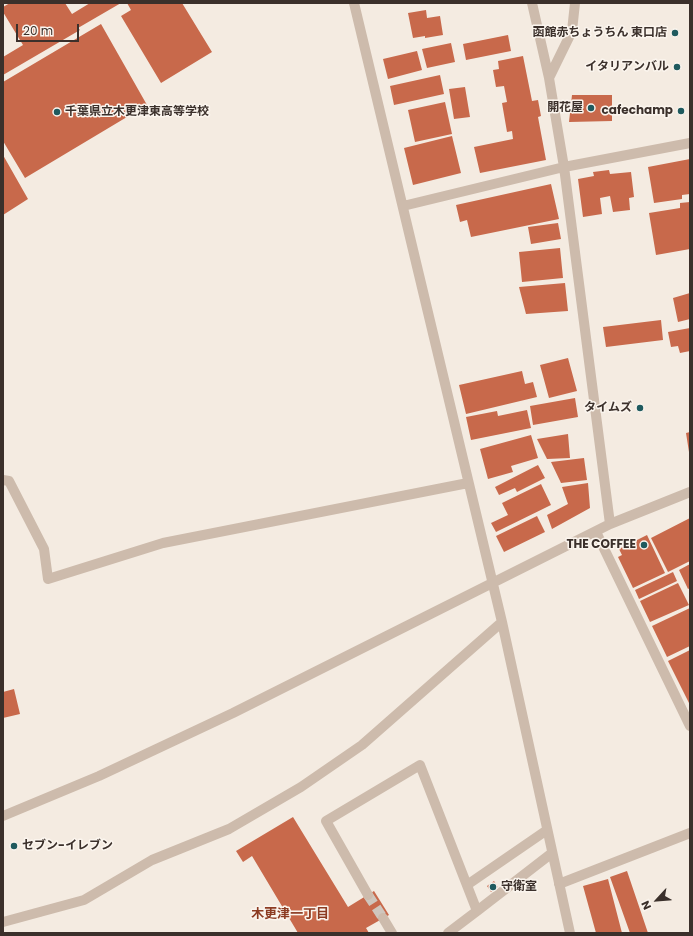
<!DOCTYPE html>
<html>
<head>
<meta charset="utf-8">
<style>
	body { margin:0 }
	#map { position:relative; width:693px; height:936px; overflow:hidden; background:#f4ebe1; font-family:Poppins,sans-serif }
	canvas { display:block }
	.frame { position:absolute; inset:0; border:4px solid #3b302b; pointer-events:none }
	.north { position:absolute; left:637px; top:880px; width:40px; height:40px; -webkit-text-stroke:3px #fbf5ee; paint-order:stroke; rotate:244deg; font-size:11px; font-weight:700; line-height:16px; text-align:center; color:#3b302b }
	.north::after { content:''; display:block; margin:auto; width:14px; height:18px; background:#3b302b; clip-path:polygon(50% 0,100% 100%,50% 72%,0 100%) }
	.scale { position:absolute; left:16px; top:24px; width:63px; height:18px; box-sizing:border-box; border:2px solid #3b302b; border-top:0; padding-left:5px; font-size:12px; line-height:14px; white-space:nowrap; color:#3b302b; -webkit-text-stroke:3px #fbf5ee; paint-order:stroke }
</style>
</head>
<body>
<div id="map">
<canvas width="693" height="936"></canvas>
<div class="frame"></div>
<div class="north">N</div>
<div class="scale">20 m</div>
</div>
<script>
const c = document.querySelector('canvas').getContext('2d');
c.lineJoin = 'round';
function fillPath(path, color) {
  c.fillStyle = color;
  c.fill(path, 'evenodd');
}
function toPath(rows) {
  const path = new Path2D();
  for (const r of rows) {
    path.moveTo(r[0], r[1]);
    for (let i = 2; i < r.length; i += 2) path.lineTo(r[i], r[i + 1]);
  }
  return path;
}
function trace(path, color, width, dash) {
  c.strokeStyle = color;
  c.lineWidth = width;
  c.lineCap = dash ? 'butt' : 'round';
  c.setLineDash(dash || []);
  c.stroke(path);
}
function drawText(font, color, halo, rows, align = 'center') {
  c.font = font + ' Poppins,"Noto Sans JP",sans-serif';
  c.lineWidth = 3;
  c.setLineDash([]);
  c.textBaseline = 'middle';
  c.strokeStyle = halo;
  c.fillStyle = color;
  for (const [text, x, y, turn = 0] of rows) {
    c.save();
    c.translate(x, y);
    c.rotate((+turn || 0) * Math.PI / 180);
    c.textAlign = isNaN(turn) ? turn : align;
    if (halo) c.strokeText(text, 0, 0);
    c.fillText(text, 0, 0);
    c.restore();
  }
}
fillPath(toPath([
	[10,3,65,3,72,14,90,3,121,3,78,28,80,30,3,75,3,57,23,45,3,12,3,7],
	[127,3,182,3,212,52,161,83,121,16,131,10],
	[426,10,427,18,440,16,443,35,425,38,425,36,413,38,408,13],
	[101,24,147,105,25,178,3,141,3,82],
	[508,35,511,51,466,60,463,44],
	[451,43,455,62,427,68,422,49],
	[417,51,422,70,388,79,383,59],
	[523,56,532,101,538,100,541,116,538,117,546,160,480,173,474,147,513,139,512,131,507,132,502,103,507,102,504,86,496,87,493,70,499,69,498,61],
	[440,75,444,94,394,105,390,86],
	[465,87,470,117,454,119,449,89],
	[572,95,612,95,612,121,569,122],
	[445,102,452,134,415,142,408,110],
	[452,136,461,173,413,185,404,148],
	[3,155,28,199,3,215],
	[690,159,690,194,682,195,682,199,654,203,648,167],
	[609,170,610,174,631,172,634,197,629,198,630,210,613,212,610,196,600,198,602,214,583,217,578,179,594,176,593,172],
	[551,184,559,219,471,237,467,220,460,222,456,205],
	[690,202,690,249,656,255,649,213,680,208,680,203],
	[558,223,561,239,531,244,528,227],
	[560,248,563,278,522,282,519,252],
	[565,283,568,311,526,314,519,287],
	[690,293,690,319,678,322,673,298],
	[661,320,663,340,606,347,603,327],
	[690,328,690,351,680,353,678,346,671,347,668,332],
	[568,358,577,391,549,398,540,365],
	[522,371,525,384,533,382,537,397,466,414,459,385],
	[575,398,578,417,533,425,530,406],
	[527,410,531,428,471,440,466,417,497,411,498,416],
	[690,432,690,452,689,452,686,433],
	[568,434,570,458,547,459,537,439],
	[531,435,538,458,511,466,513,472,488,479,480,449],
	[584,458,587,480,561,483,551,462],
	[538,465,545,478,517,492,515,488,499,495,495,487],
	[588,483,590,508,552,529,547,515,568,504,562,487],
	[541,484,551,505,496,532,491,523,508,515,502,503],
	[537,516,545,532,504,552,496,536],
	[690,518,690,561,668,572,651,538],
	[647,535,665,573,633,588,618,557,622,555,619,549],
	[690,564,690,588,688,589,679,570],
	[673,572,677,581,639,599,635,590],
	[678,583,689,605,650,622,640,601],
	[690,608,690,646,667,657,652,626],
	[690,650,690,705,668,661],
	[14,689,20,714,3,718,3,692],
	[293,817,348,907,374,891,389,915,366,928,369,933,298,933,252,856,243,862,236,851],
	[627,871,648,933,630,933,610,877],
	[608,879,622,933,596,933,583,886],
	[494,881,498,887,491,892,487,886]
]), '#c8694b');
trace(toPath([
	[368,895,383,918]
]), '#cfc6bd', 10, [10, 5]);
trace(toPath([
	[354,3,502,622,570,933],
	[532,3,549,78,564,167,610,524],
	[549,78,572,31,575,3],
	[403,206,564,167,690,143],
	[3,480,9,481,44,549,48,579,163,543,468,483],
	[596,532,690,726],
	[3,816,99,776,233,713,610,524,690,492],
	[559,884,690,833],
	[467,885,547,830],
	[368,895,326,821,420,765,477,911,448,933],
	[477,911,552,853],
	[383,918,392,933],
	[3,922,84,900,152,860,229,829,301,787,362,745,502,622]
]), '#cdbbac', 10);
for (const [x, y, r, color] of [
	[675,33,4,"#1f5a5e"],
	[677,67,4,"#1f5a5e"],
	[591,108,4,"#1f5a5e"],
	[681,111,4,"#1f5a5e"],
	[57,112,4,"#1f5a5e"],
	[640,408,4,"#1f5a5e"],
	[644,545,4,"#1f5a5e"],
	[14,846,4,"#1f5a5e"],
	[493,887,4,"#1f5a5e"]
]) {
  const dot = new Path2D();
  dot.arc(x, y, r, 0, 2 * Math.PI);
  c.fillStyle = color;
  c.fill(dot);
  trace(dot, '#fbf5ee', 1.5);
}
drawText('bold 12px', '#3b302b', '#fbf5ee', [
	["函館赤ちょうちん 東口店",667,33],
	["イタリアンバル",669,67],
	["開花屋",583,108],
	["cafechamp",673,111],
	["千葉県立木更津東高等学校",65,112,"left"],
	["タイムズ",632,408],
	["THE COFFEE",636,545],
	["セブン-イレブン",22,846,"left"],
	["守衛室",501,887,"left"]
], 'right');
drawText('bold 13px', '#8c3b22', '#fbf5ee', [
	["木更津一丁目",290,915]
]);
</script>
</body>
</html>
